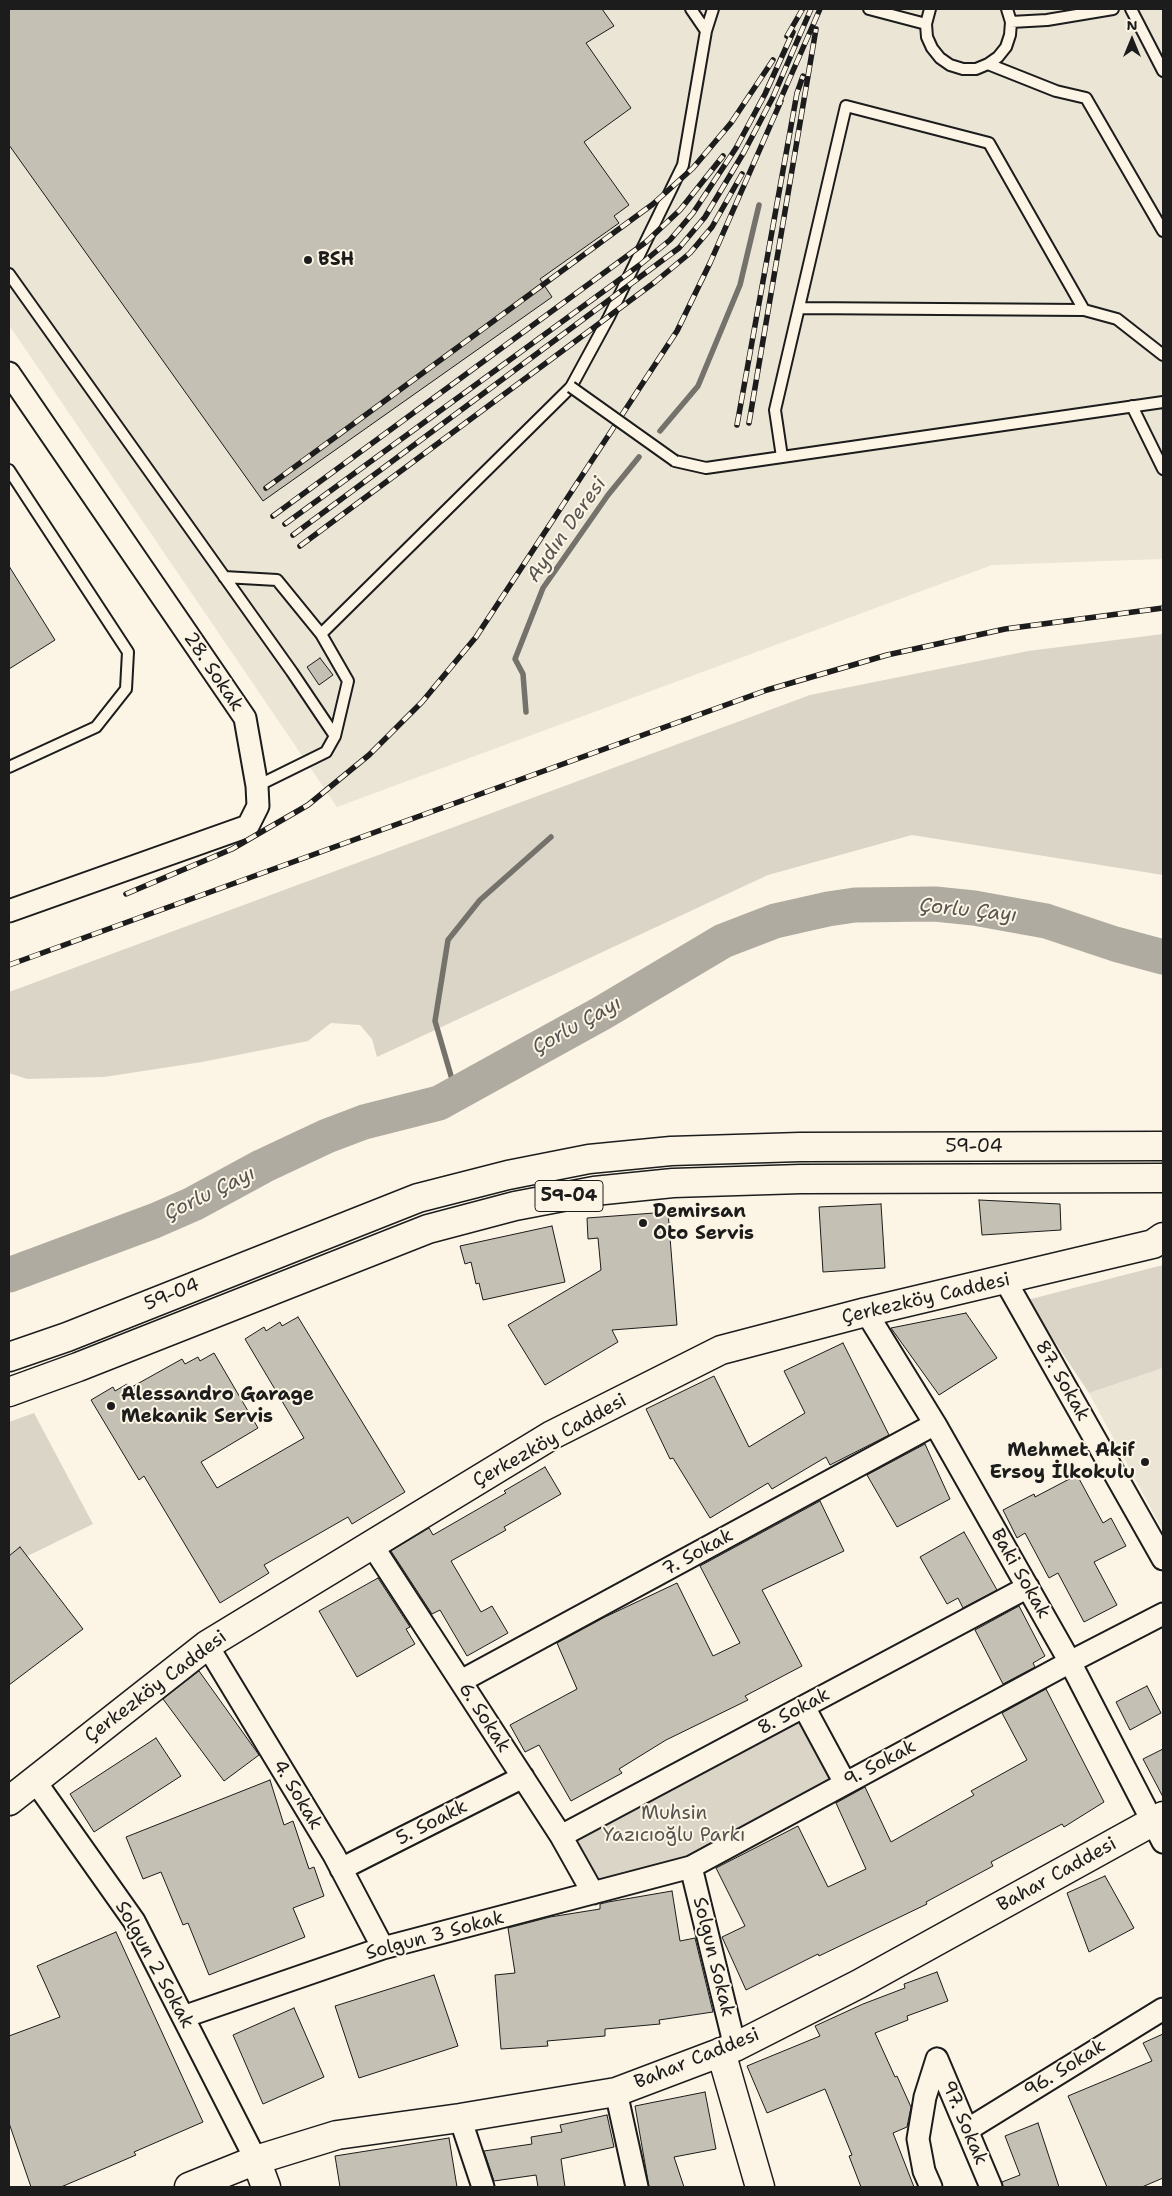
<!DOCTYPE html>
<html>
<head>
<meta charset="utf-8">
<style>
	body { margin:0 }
	#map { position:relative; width:1172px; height:2196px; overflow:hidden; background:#fcf5e5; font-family:"Shantell Sans",sans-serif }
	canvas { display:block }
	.frame { position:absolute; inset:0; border:10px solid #1c1c1c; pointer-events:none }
	.north { position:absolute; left:1107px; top:15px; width:50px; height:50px; -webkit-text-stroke:4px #fcf5e5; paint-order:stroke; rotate:0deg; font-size:14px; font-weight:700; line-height:20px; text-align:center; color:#1c1c1c }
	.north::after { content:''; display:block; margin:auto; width:18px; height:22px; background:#1c1c1c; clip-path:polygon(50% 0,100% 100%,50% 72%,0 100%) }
</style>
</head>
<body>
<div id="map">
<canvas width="1172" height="2196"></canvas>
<div class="frame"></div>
<div class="north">N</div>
</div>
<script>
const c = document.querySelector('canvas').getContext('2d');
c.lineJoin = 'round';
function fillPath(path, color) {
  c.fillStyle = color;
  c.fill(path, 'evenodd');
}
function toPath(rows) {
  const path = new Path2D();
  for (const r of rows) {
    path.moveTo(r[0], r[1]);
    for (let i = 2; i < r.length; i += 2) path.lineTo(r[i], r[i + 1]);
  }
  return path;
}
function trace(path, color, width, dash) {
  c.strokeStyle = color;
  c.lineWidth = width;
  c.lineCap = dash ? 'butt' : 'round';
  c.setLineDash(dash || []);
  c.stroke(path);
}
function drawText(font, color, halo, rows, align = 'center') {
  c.font = font + ' "Shantell Sans",sans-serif';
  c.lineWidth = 4;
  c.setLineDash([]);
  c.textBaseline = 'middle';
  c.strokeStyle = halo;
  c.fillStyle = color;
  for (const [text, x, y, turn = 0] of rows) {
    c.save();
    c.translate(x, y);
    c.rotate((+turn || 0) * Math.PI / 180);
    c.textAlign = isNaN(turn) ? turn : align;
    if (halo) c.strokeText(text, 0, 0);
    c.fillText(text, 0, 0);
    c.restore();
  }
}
fillPath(toPath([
	[9,9,1163,9,1163,559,992,565,337,807,9,325],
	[1163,1368,1163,1531,1089,1393]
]), '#ebe5d6');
fillPath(toPath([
	[1163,634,1163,875,912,835,768,875,377,1057,372,1039,360,1025,331,1023,308,1041,202,1062,104,1077,27,1079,9,1073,9,992,810,695,1028,651],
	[1163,1265,1163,1368,1089,1393,1027,1300],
	[34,1413,93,1524,9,1565,9,1422],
	[802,1713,838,1779,687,1862,595,1888,567,1837]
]), '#dbd5c8');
trace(toPath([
	[660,431,698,386,740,285,759,205],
	[526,712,523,674,515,659,543,588,608,495,639,457],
	[456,1093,435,1021,448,940,480,900,551,837]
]), '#75726c', 5.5);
trace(toPath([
	[9,1275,154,1221,193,1204,263,1166,327,1136,364,1122,439,1103,602,1013,723,941,775,921,828,909,855,905,935,904,974,908,1046,921,1115,944,1163,957]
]), '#b0aba1', 35);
const building = toPath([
	[9,9,602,9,614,26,586,43,631,108,584,142,629,205,614,216,619,223,540,279,552,297,263,501,9,145,9,9],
	[9,566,55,640,9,669,9,566],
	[320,658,333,675,319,685,307,667,320,658],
	[979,1200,1060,1204,1061,1230,982,1235,979,1200],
	[881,1204,885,1268,823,1272,819,1207,881,1204],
	[668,1212,677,1325,612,1330,618,1342,545,1385,508,1325,601,1270,598,1238,588,1239,587,1218,668,1212],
	[552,1226,565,1282,483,1300,479,1283,476,1284,471,1262,465,1264,460,1246,552,1226],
	[966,1313,997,1358,939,1395,891,1328,966,1313],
	[298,1317,405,1492,352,1524,348,1517,264,1565,269,1573,220,1603,144,1476,139,1480,91,1400,113,1387,115,1391,127,1384,130,1388,182,1359,185,1364,198,1357,200,1361,214,1353,258,1428,201,1462,217,1488,304,1438,245,1339,264,1327,266,1331,280,1322,282,1326,298,1317],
	[843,1343,889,1435,830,1465,826,1457,772,1489,768,1483,710,1518,673,1458,670,1459,646,1409,714,1376,749,1447,805,1413,784,1371,843,1343],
	[925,1444,950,1499,897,1527,867,1475,925,1444],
	[545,1467,561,1494,504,1527,506,1530,451,1561,481,1612,492,1606,508,1633,467,1656,440,1610,432,1614,391,1551,429,1528,433,1535,506,1493,504,1491,545,1467],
	[1077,1475,1103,1523,1111,1518,1126,1546,1094,1562,1117,1605,1084,1622,1058,1573,1049,1578,1025,1533,1017,1538,1003,1510,1034,1494,1035,1497,1077,1475],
	[820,1501,844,1551,762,1590,802,1666,745,1696,748,1700,666,1740,619,1769,622,1773,571,1801,539,1745,525,1752,510,1725,577,1689,557,1643,605,1617,677,1583,713,1656,740,1643,700,1566,820,1501],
	[964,1532,997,1590,963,1608,958,1598,947,1604,920,1557,964,1532],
	[20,1547,83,1629,9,1685,9,1556,20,1547],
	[378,1578,410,1627,406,1629,415,1644,357,1677,319,1611,378,1578],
	[1019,1606,1045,1656,1033,1663,1035,1667,1003,1684,975,1630,1019,1606],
	[199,1671,259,1755,224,1781,163,1699,199,1671],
	[1147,1686,1161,1713,1130,1730,1116,1702,1147,1686],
	[1046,1689,1104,1802,1064,1827,1062,1824,991,1862,993,1866,926,1902,927,1904,819,1956,818,1954,746,1990,722,1937,745,1926,716,1868,798,1826,828,1887,866,1869,836,1803,865,1787,891,1842,974,1795,971,1791,1027,1760,1002,1713,1046,1689],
	[156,1738,181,1776,94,1832,70,1794,156,1738],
	[1163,1749,1163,1797,1143,1759,1163,1749],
	[270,1780,284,1825,293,1821,309,1869,314,1867,324,1896,293,1908,305,1937,209,1975,188,1923,183,1925,161,1872,143,1879,126,1837,270,1780],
	[1105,1876,1134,1928,1089,1952,1067,1893,1105,1876],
	[672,1891,680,1941,695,1938,713,2012,659,2020,660,2024,605,2029,605,2036,547,2041,548,2046,501,2049,495,1975,515,1973,508,1928,550,1917,600,1909,600,1904,608,1902,672,1891],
	[116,1932,203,2122,134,2152,136,2155,61,2187,31,2187,9,2123,9,2036,60,2017,37,1966,116,1932],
	[937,1972,948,2001,907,2016,908,2020,875,2033,895,2077,897,2076,911,2107,907,2127,893,2133,914,2187,861,2187,849,2156,852,2155,825,2089,767,2113,747,2066,820,2036,815,2026,863,2004,905,1988,904,1984,937,1972],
	[434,1975,458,2046,359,2078,335,2006,434,1975],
	[294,2008,324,2077,263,2104,233,2035,294,2008],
	[1163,2034,1163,2178,1142,2187,1107,2187,1068,2096,1152,2061,1143,2043,1163,2034],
	[705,2092,716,2149,674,2157,684,2187,649,2187,635,2106,705,2092],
	[607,2115,614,2147,561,2159,565,2187,538,2187,536,2175,494,2181,484,2151,532,2144,531,2137,562,2132,560,2125,607,2115],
	[1038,2123,1059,2187,1003,2187,1002,2182,1020,2175,1005,2136,1038,2123],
	[449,2138,457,2187,340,2187,335,2156,449,2138]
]);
fillPath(building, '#c4c0b3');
trace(building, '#1c1c1c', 1);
const lane = toPath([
	[869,9,926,24],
	[930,9,926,24,927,37,932,48,940,58,950,65,963,69,976,69,988,64,998,57,1006,47,1010,35,1011,22,1007,9],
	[1131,9,1163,71],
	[1011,22,1047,20,1113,9],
	[706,31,713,9],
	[988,64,1056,91,1086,98,1163,231],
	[9,274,292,672,335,736],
	[799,308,1084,310],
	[1132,406,1163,469],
	[782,457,775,410,846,106,989,143,1084,310,1117,319,1163,355],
	[675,461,706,468,1163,402],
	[9,470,128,652,126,689,96,727,9,767],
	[224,577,277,580,321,634,348,681,335,736,326,752,257,786],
	[321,634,571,387,609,317,683,165,706,31,691,9]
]);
const street = toPath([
	[9,373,245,718,257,786,258,806,248,826,9,911],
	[1005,1280,1163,1559],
	[866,1312,935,1424,1070,1662,1163,1842],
	[372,1545,561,1836,593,1893],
	[207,1645,334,1855,383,1948],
	[461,1681,935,1424],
	[804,1707,845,1783],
	[35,1781,134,1921,256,2160],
	[561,1836,1028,1587],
	[691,1867,735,2047],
	[341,1869,523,1777],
	[183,2017,383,1948,691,1867,1070,1662,1163,1614],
	[937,2059,991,2187],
	[616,2092,637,2187],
	[460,2118,483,2187],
	[967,2130,1163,2009],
	[931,2187,924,2171,918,2139,925,2097,937,2059]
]);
const secondary = toPath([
	[9,1801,207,1645,552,1435,721,1350,866,1312,1153,1244,1163,1237],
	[721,2052,760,2187],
	[256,2160,266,2187],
	[189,2187,256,2160,337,2135,460,2118,616,2092,735,2047,859,1984,1163,1816]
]);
const primary = toPath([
	[9,1357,67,1337,418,1198,508,1175,589,1159,671,1151,800,1147,1163,1146],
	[9,1392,78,1367,428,1229,515,1206,594,1191,673,1183,801,1179,1163,1178]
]);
trace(lane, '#1c1c1c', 14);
trace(street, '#1c1c1c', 25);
trace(secondary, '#1c1c1c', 31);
trace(primary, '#1c1c1c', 31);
trace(lane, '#fcf5e5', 10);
trace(street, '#fcf5e5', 21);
trace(secondary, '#fcf5e5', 28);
trace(primary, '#fcf5e5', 28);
const rail = toPath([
	[787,36,802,10],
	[778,105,820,9],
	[749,423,816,29],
	[737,425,797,93,803,76],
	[266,488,653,204,693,168,731,123,773,60],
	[273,516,646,242,680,210,723,156],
	[285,524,641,264,670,240,693,213,736,148,765,94,793,32],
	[293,535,679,248,705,217,744,152,773,97,811,9],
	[300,546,655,282,690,253,712,227,742,174],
	[126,894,232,849,308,805,369,755,422,702,476,637,677,331,710,263,781,101],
	[9,965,767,690,887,655,1005,629,1163,608]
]);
trace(rail, '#1c1c1c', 5.5);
trace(rail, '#fcf5e5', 4, [11]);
const laneBridge = toPath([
	[571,387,675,461]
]);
trace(laneBridge, '#1c1c1c', 14, []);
trace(laneBridge, '#fcf5e5', 10);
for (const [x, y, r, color] of [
	[308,260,5,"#1c1c1c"],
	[643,1223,5,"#1c1c1c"],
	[111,1406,5,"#1c1c1c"],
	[1145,1462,5,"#1c1c1c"]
]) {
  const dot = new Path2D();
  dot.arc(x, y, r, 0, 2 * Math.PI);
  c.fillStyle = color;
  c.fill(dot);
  trace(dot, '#fcf5e5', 2);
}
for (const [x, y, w] of [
	[569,1196,68]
]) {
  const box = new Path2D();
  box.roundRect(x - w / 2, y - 15.5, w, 31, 4);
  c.fillStyle = '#fcf5e5';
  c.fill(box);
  trace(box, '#1c1c1c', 1);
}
drawText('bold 18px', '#1c1c1c', null, [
	["59-04",569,1196]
]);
drawText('bold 19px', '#1c1c1c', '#fcf5e5', [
	["BSH",318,260],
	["Demirsan",653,1212],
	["Oto Servis",653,1234],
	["Alessandro Garage",121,1395],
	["Mekanik Servis",121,1417],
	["Mehmet Akif",1135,1451,"right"],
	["Ersoy İlkokulu",1135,1473,"right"]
], 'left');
drawText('19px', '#1c1c1c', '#fcf5e5', [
	["28. Sokak",213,672,56],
	["59-04",974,1147],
	["59-04",172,1295,-22],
	["Çerkezköy Caddesi",926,1299,-13],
	["87. Sokak",1062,1381,60],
	["Çerkezköy Caddesi",550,1441,-29],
	["7. Sokak",698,1553,-29],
	["Baki Sokak",1020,1574,60],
	["Çerkezköy Caddesi",156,1687,-37],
	["8. Sokak",794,1712,-28],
	["6. Sokak",484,1718,57],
	["9. Sokak",880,1764,-28],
	["4. Sokak",297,1795,59],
	["5. Soakk",432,1823,-27],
	["Bahar Caddesi",1057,1875,-29],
	["Solgun 3 Sokak",435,1936,-15],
	["Solgun Sokak",713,1957,76],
	["Solgun 2 Sokak",154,1965,61],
	["Bahar Caddesi",697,2059,-22],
	["96. Sokak",1065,2069,-32],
	["97. Sokak",964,2123,67]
]);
drawText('19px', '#555450', '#fcf5e5', [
	["Muhsin",674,1814],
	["Yazıcıoğlu Parkı",674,1836]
]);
drawText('italic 20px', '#575551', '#fcf5e5', [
	["Aydın Deresi",567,530,-55],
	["Çorlu Çayı",968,911,6],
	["Çorlu Çayı",577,1026,-29],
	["Çorlu Çayı",210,1194,-26]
]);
</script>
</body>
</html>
